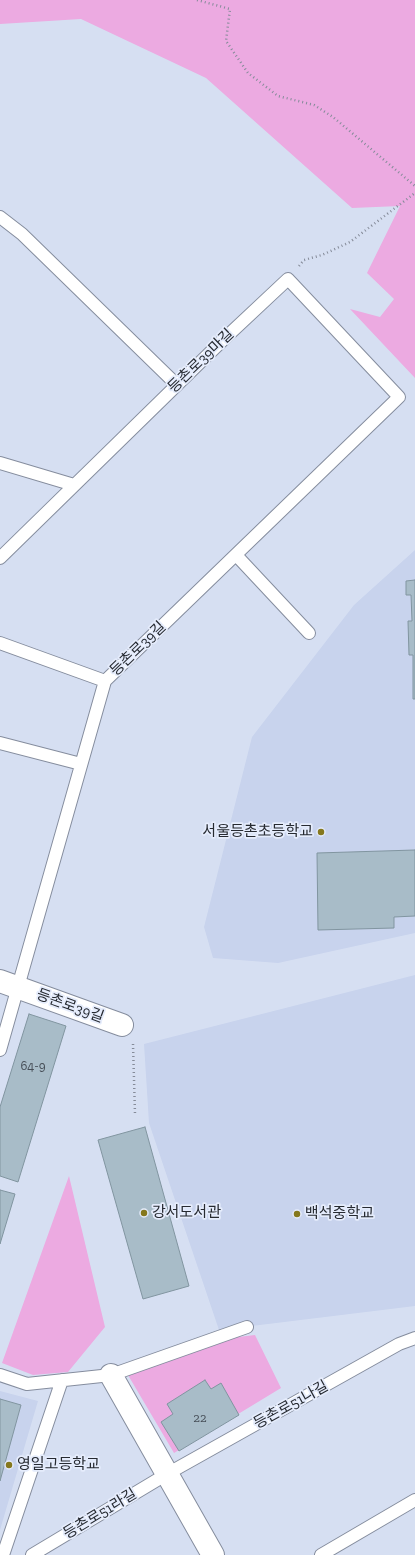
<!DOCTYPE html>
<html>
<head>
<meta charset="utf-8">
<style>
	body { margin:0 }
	canvas { display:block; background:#d6dff2 }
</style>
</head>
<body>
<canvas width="415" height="1555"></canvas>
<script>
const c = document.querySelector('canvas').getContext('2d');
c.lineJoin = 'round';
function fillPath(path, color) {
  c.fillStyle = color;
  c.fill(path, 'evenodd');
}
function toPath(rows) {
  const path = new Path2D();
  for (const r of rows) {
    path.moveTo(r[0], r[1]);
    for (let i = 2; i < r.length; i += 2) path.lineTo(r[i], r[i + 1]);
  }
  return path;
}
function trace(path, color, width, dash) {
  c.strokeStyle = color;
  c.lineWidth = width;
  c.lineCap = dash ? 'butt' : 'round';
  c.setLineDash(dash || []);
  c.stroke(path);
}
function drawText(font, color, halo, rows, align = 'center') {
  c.font = font + ' "Zilla Slab","Noto Sans KR",serif';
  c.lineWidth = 3.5;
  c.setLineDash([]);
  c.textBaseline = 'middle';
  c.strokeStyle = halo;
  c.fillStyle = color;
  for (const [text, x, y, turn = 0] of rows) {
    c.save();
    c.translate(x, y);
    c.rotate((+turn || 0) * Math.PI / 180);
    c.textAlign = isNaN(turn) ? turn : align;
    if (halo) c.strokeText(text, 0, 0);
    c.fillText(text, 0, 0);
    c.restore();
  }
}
fillPath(toPath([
	[415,550,415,933,278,963,213,958,204,927,252,737,354,605],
	[415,975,415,1306,219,1330,149,1123,144,1044],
	[0,1391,38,1401,0,1530]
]), '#c8d3ed');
fillPath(toPath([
	[0,0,415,0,415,378,350,309,380,317,394,299,367,273,400,206,352,208,206,78,81,19,0,24],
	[69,1176,105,1327,68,1372,33,1375,2,1363],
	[255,1335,281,1388,174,1453,125,1370,222,1339]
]), '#ecaae1');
const building = toPath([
	[415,580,415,699,413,699,413,655,409,655,408,621,412,621,411,595,406,595,406,581,415,580],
	[415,850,415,916,394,917,394,928,318,930,317,853,415,850],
	[29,1014,66,1026,18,1182,0,1176,0,1107,29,1014],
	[145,1127,189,1286,143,1299,98,1140,145,1127],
	[0,1190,15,1194,0,1244,0,1190],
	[205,1380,211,1389,221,1383,239,1415,179,1451,161,1422,173,1414,167,1404,205,1380],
	[0,1399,21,1405,0,1481,0,1399]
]);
fillPath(building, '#a8bcc8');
trace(building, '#8195a0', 1);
const lane = toPath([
	[0,217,22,234,177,385],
	[0,463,74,485],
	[236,555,309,633],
	[0,558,224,339,288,279,399,397,105,681,0,1050],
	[0,643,105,681],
	[0,743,81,764],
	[0,1375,27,1384,111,1375,247,1327],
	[3,1555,62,1380],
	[32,1555,167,1474,399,1344,415,1338],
	[321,1555,415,1500]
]);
const street = toPath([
	[0,981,122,1025],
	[111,1375,213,1555]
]);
trace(lane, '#858d9e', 14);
trace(street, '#858d9e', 24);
trace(toPath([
	[197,0,230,9,226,41,248,73,278,96,314,105,333,117,415,186],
	[299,266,304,260,322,255,350,242,415,193],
	[133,1044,135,1114]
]), '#858b99', 2.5, [1, 3]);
trace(lane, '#fff', 12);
trace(street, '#fff', 22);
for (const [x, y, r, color] of [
	[321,832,4,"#85781d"],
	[144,1213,4,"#85781d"],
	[297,1214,4,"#85781d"],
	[9,1465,4,"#85781d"]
]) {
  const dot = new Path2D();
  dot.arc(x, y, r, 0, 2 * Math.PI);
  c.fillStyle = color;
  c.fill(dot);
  trace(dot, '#e5ecfc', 1.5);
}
drawText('13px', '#464e57', null, [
	["64-9",33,1066],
	["22",200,1418]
]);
drawText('15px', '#262a31', '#e5ecfc', [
	["등촌로39마길",201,361,-44],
	["등촌로39길",138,649,-44],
	["등촌로39길",70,1006,20],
	["등촌로51나길",291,1405,-29],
	["등촌로51라길",100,1514,-31]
]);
drawText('15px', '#262a31', '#e5ecfc', [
	["서울등촌초등학교",313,832,"right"],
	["강서도서관",152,1213],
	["백석중학교",305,1214],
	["영일고등학교",17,1465]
], 'left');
</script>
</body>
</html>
